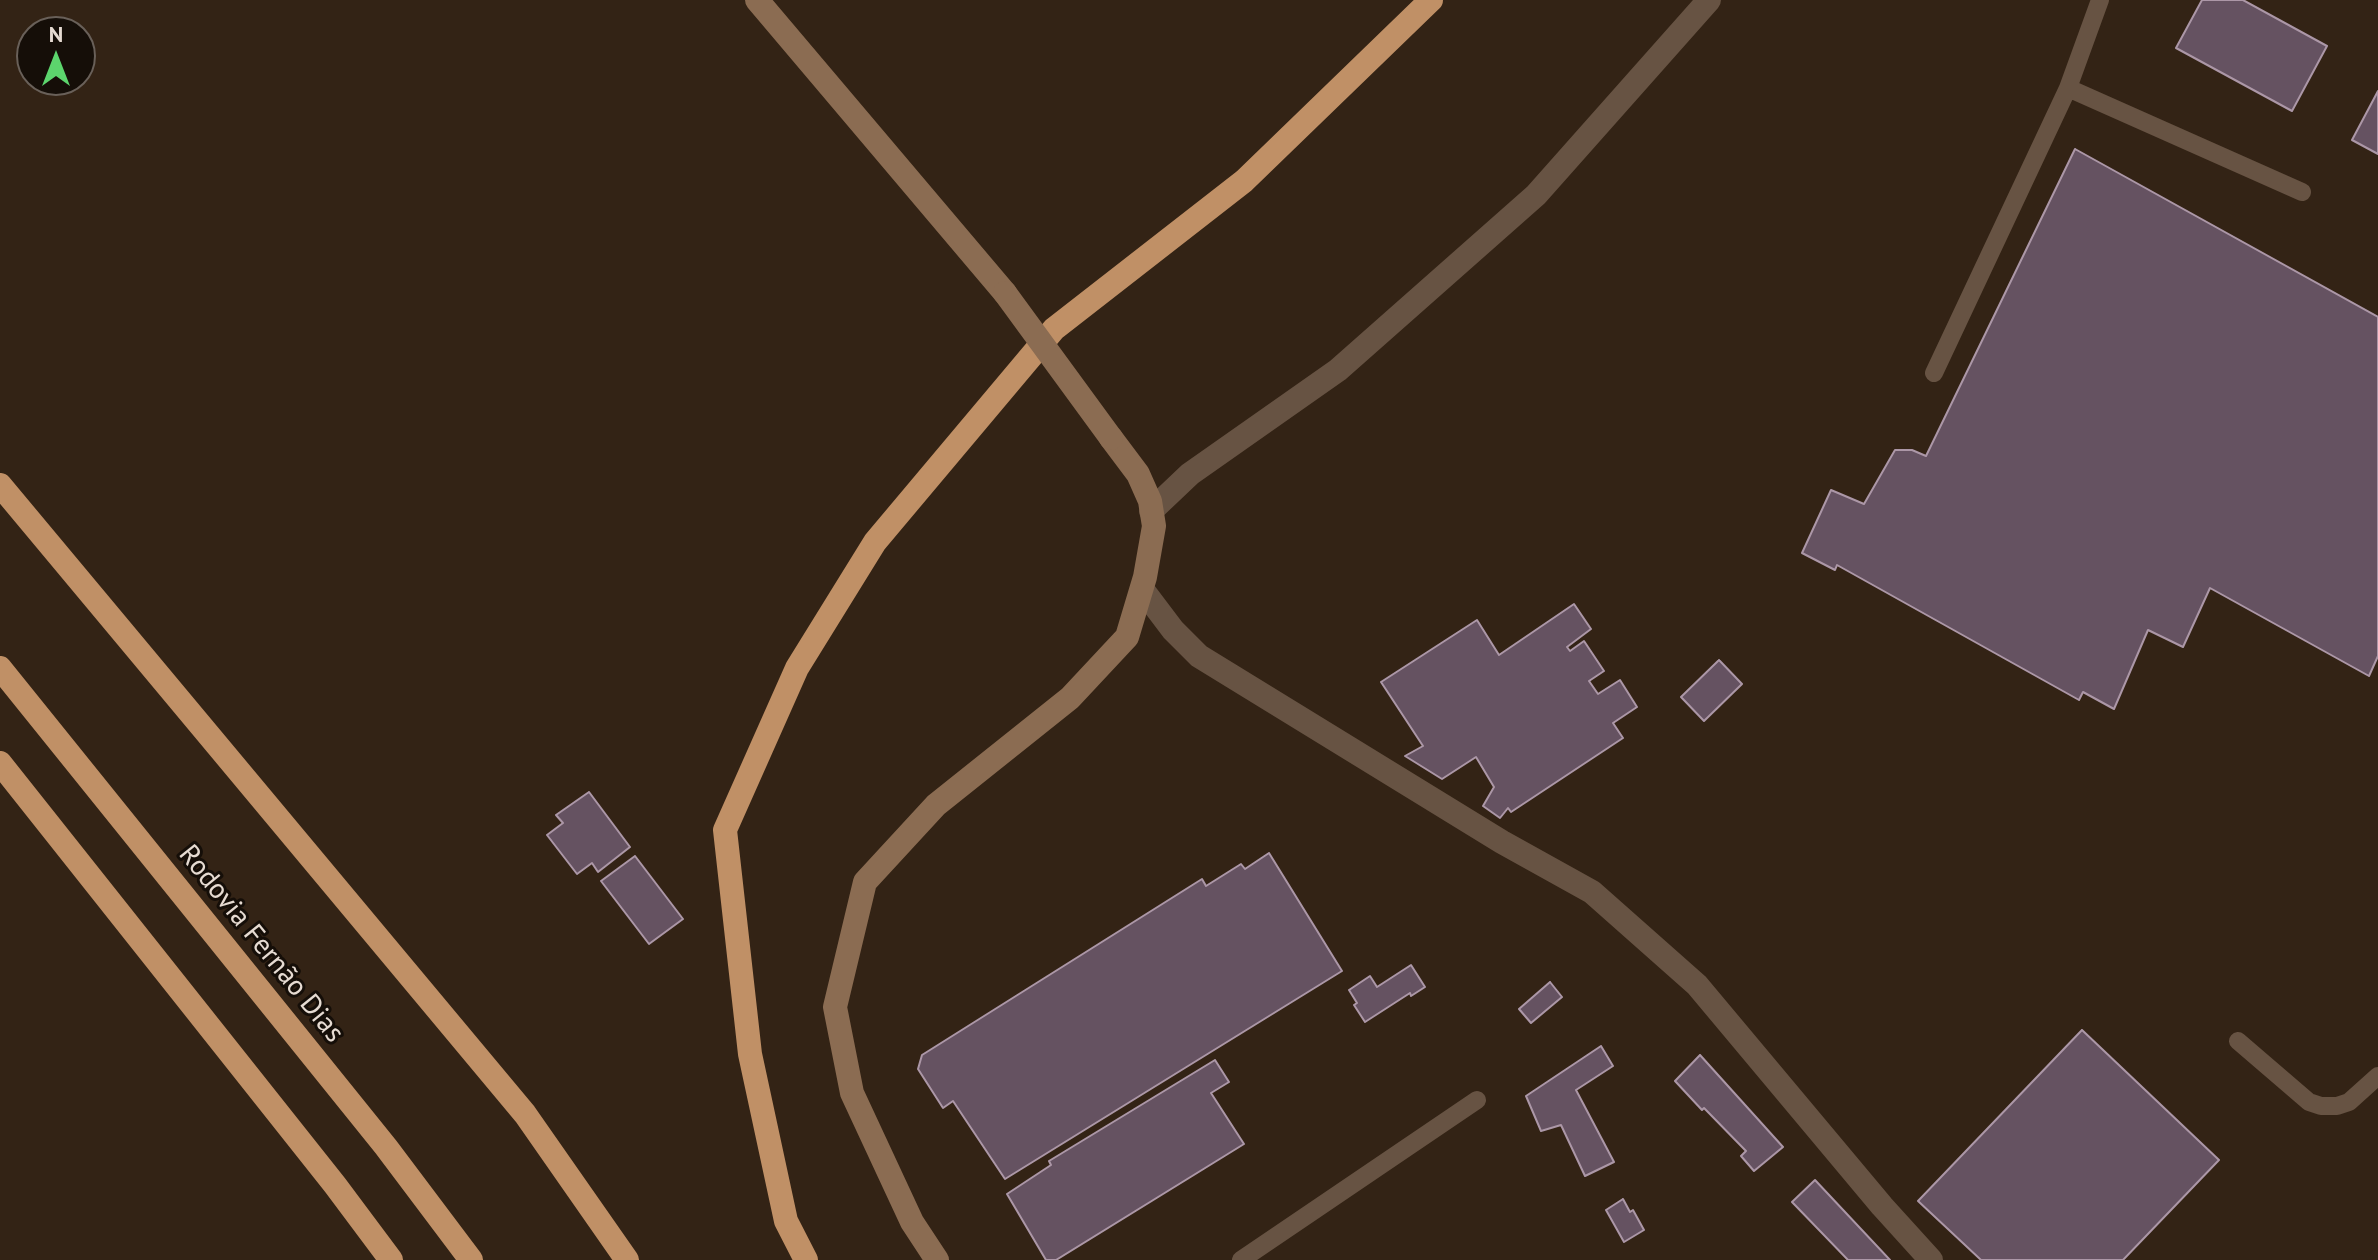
<!DOCTYPE html>
<html>
<head>
<meta charset="utf-8">
<style>
	body { margin:0 }
	#map { position:relative; width:2378px; height:1260px; overflow:hidden; background:#332315; font-family:"PT Sans",sans-serif }
	canvas { display:block }
	.north { position:absolute; left:16px; top:16px; width:80px; height:80px; box-sizing:border-box; background:#150e08; border:2px solid #696059; border-radius:50%; rotate:0deg; font-size:22px; font-weight:700; line-height:32px; text-align:center; color:#e6dbd2 }
	.north::after { content:''; display:block; margin:auto; width:28px; height:36px; background:#5cd56d; clip-path:polygon(50% 0,100% 100%,50% 72%,0 100%) }
</style>
</head>
<body>
<div id="map">
<canvas width="2378" height="1260"></canvas>
<div class="north">N</div>
</div>
<script>
const c = document.querySelector('canvas').getContext('2d');
c.lineJoin = 'round';
function fillPath(path, color) {
  c.fillStyle = color;
  c.fill(path, 'evenodd');
}
function toPath(rows) {
  const path = new Path2D();
  for (const r of rows) {
    path.moveTo(r[0], r[1]);
    for (let i = 2; i < r.length; i += 2) path.lineTo(r[i], r[i + 1]);
  }
  return path;
}
function trace(path, color, width, dash) {
  c.strokeStyle = color;
  c.lineWidth = width;
  c.lineCap = dash ? 'butt' : 'round';
  c.setLineDash(dash || []);
  c.stroke(path);
}
function drawText(font, color, halo, rows, align = 'center') {
  c.font = font + ' "PT Sans",sans-serif';
  c.lineWidth = 6;
  c.setLineDash([]);
  c.textBaseline = 'middle';
  c.strokeStyle = halo;
  c.fillStyle = color;
  for (const [text, x, y, turn = 0] of rows) {
    c.save();
    c.translate(x, y);
    c.rotate((+turn || 0) * Math.PI / 180);
    c.textAlign = isNaN(turn) ? turn : align;
    if (halo) c.strokeText(text, 0, 0);
    c.fillText(text, 0, 0);
    c.restore();
  }
}
const building = toPath([
	[2202,0,2243,0,2327,46,2292,111,2176,48,2202,0],
	[2378,91,2378,154,2352,140,2378,91],
	[2075,149,2378,317,2378,656,2369,676,2210,588,2183,647,2148,630,2114,709,2083,692,2079,700,1837,565,1835,570,1802,553,1831,490,1864,504,1895,450,1912,450,1926,456,2075,149],
	[1574,604,1591,629,1567,647,1570,651,1584,641,1604,671,1589,681,1598,694,1620,680,1637,707,1613,723,1623,738,1511,812,1508,808,1500,818,1483,806,1494,787,1476,757,1442,779,1405,756,1423,746,1381,682,1477,620,1499,655,1574,604],
	[1719,660,1742,684,1704,721,1681,697,1719,660],
	[589,792,630,847,598,872,592,863,577,874,547,835,563,823,556,815,589,792],
	[1269,853,1342,971,1005,1179,953,1101,943,1108,918,1069,922,1055,1202,879,1206,886,1241,864,1245,869,1269,853],
	[635,856,683,919,649,944,601,881,635,856],
	[1411,965,1425,987,1411,996,1410,993,1365,1022,1354,1005,1357,1003,1349,990,1370,976,1377,987,1411,965],
	[1550,982,1562,997,1531,1023,1519,1009,1550,982],
	[2082,1030,2219,1160,2123,1260,1981,1260,1918,1201,2082,1030],
	[1601,1046,1613,1066,1576,1090,1614,1162,1585,1176,1561,1125,1541,1131,1526,1096,1601,1046],
	[1700,1055,1783,1147,1754,1171,1741,1156,1746,1151,1704,1108,1702,1110,1675,1081,1700,1055],
	[1215,1060,1229,1082,1211,1093,1244,1144,1056,1260,1046,1260,1007,1194,1051,1165,1049,1161,1215,1060],
	[1815,1180,1890,1260,1848,1260,1792,1202,1815,1180],
	[1623,1199,1630,1212,1633,1210,1644,1230,1624,1242,1606,1210,1623,1199]
]);
fillPath(building, '#655261');
trace(building, '#ac97a7', 2);
trace(toPath([
	[2068,88,2302,192],
	[1934,373,2068,88,2100,0],
	[2238,1041,2309,1102,2321,1106,2337,1106,2349,1102,2378,1076],
	[1241,1260,1477,1100]
]), '#675343', 18);
trace(toPath([
	[1151,511,1190,474,1338,370,1536,195,1709,0],
	[1142,589,1173,630,1199,656,1502,842,1592,892,1697,985,1882,1206,1931,1260]
]), '#675343', 24);
trace(toPath([
	[757,0,1005,293],
	[937,1260,912,1222,852,1093,835,1007,865,882,936,805,1070,698,1127,637,1145,577,1154,526,1150,501,1138,474,1111,438]
]), '#8b6c52', 24);
trace(toPath([
	[0,485,525,1114,627,1260],
	[0,668,386,1147,471,1260],
	[0,763,335,1185,391,1260],
	[806,1260,786,1221,750,1054,725,830,797,668,875,542,1054,329,1244,181,1431,0]
]), '#c09066', 24);
trace(toPath([
	[1005,293,1111,438]
]), '#8b6c52', 24);
drawText('28px', '#e6dbd2', '#150e08', [
	["Rodovia Fernão Dias",261,944,51]
]);
</script>
</body>
</html>
